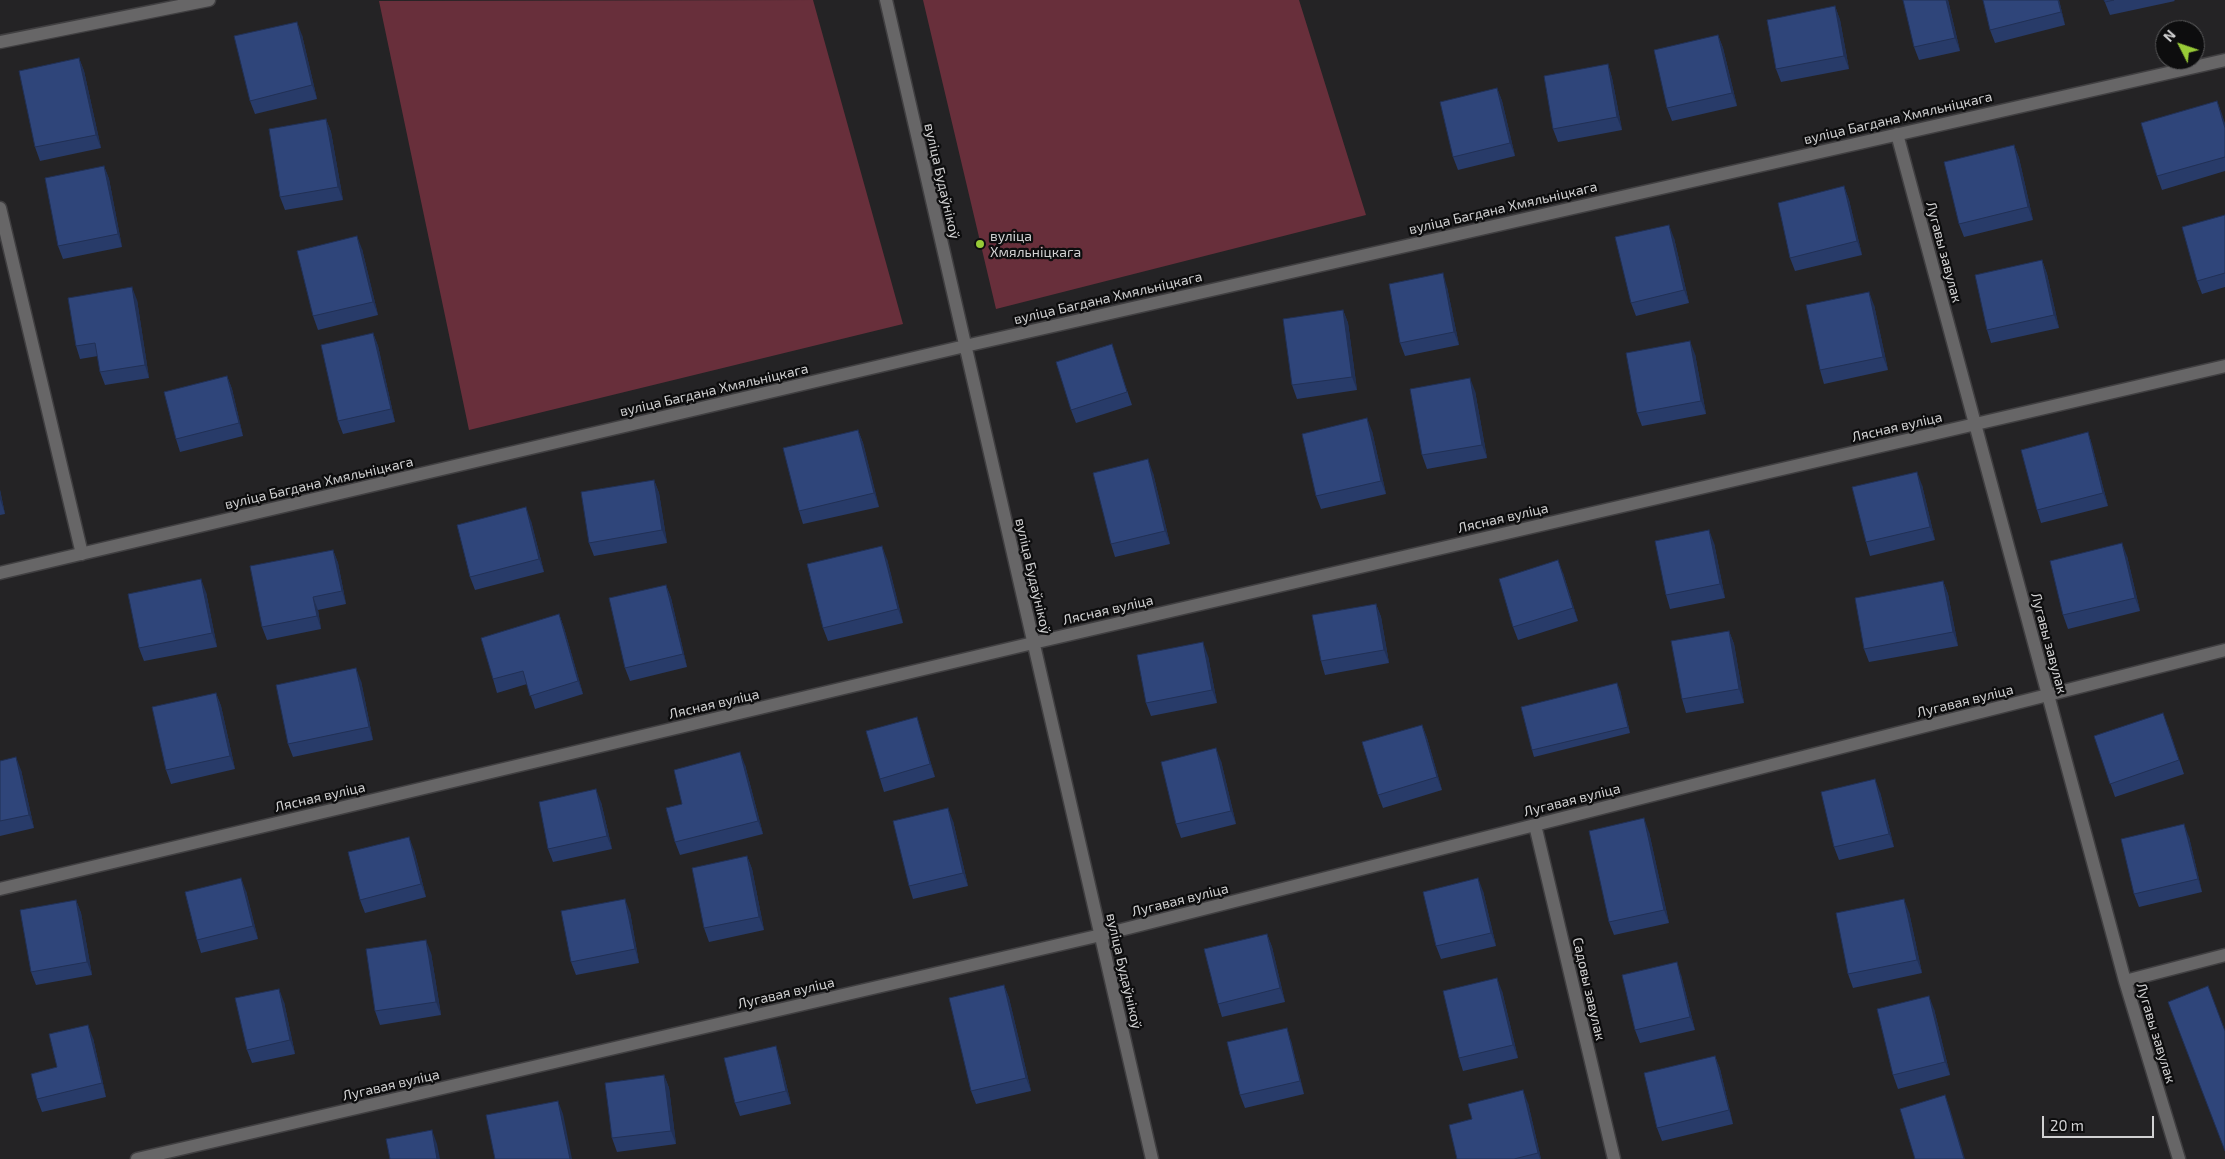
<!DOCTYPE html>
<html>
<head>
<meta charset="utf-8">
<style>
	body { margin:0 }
	#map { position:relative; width:2225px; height:1159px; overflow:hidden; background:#242325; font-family:"Exo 2",sans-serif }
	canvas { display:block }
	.north { position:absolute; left:2155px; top:20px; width:50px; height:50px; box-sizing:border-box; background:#0d0d0e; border:1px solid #5b5b5c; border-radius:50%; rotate:311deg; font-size:14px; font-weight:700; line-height:20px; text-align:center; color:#d1d1d2 }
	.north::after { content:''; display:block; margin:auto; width:18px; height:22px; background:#98cb37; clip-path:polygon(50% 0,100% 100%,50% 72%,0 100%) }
	.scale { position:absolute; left:2042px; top:1116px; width:112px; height:22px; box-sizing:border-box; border:2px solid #d1d1d2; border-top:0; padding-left:6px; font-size:15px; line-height:18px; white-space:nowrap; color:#d1d1d2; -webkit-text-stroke:4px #0d0d0e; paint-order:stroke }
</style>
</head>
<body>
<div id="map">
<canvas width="2225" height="1159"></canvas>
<div class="north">N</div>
<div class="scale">20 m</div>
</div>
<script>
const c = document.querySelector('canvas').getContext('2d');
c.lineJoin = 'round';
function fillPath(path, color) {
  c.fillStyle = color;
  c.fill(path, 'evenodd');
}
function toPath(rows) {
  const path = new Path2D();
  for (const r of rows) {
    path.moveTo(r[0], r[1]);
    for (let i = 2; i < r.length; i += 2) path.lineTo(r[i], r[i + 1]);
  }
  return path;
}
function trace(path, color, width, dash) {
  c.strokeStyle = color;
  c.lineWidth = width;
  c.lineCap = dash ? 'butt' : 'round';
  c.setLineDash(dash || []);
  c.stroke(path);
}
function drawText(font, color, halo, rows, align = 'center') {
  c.font = font + ' "Exo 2",sans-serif';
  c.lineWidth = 4.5;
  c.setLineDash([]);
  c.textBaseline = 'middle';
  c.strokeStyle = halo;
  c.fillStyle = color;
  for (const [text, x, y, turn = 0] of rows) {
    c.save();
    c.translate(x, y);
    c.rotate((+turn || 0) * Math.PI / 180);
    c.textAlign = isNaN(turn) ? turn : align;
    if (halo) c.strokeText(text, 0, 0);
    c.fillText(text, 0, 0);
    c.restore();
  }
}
fillPath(toPath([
	[813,0,903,324,469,430,379,1],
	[923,0,1299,0,1366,215,996,309]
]), '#682f3b');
const minor = toPath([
	[886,0,1152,1159],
	[0,42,209,0],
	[1897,134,2125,981,2179,1159],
	[0,208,82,554],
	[0,573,965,346,2225,60],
	[1535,825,1614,1159],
	[0,889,1033,643,2225,366],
	[2125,981,2225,955],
	[137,1159,1101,935,2225,650]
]);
trace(minor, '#403f41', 15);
trace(minor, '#676667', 12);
fillPath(toPath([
	[1948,0,1960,51,1919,60,1914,47],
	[1983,0,2059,0,2065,25,1995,43,1990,30],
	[2104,0,2174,0,2175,1,2110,15],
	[1835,6,1840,20,1849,69,1781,82,1776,69],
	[302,35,317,99,255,114,250,101],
	[1718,35,1723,48,1737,106,1672,121,1667,108],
	[79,58,84,71,101,148,40,161,35,147],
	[1608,64,1612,78,1622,130,1558,142,1553,129],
	[1497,88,1502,101,1515,156,1458,170,1453,157],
	[2217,101,2225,124,2225,171,2162,190,2157,176],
	[326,119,331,132,343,200,285,210,280,197],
	[2014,145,2019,158,2033,220,1964,237,1959,224],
	[104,166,109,179,122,247,63,259,58,246],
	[1844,186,1849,200,1862,255,1795,271,1790,258],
	[2225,215,2225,287,2202,294,2197,281],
	[1674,238,1689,303,1636,316,1631,303],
	[362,249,378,315,318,330,313,316],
	[2042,260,2047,274,2059,328,1991,343,1987,330],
	[1447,287,1459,345,1405,356,1400,343],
	[137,300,149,378,105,385,100,372,98,356,80,359,76,346],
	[1874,305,1888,370,1824,384,1820,370],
	[1343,310,1348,323,1357,390,1297,399,1292,385],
	[373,333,378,346,395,422,343,434,338,421],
	[1695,354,1706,414,1642,426,1637,413],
	[1116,358,1132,405,1076,423,1071,410],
	[227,376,232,389,243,436,180,452,176,439],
	[1475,391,1487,458,1427,469,1422,455],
	[858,430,863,443,879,507,803,524,799,511],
	[1372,431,1386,494,1321,509,1316,496],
	[2088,432,2092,445,2108,506,2041,523,2037,510],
	[1153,473,1170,544,1115,557,1111,544],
	[654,480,659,493,667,543,594,556,589,543],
	[1922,485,1935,540,1870,556,1866,542],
	[0,490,5,514,0,515],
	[531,521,544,572,475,590,470,577],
	[1714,543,1725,598,1670,609,1666,595],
	[333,550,338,563,346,604,318,610,321,629,267,640,262,627],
	[2127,556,2140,611,2068,629,2063,615],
	[887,559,903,623,828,641,823,628],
	[1563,573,1578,621,1518,640,1513,627],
	[1943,581,1948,594,1958,646,1869,662,1864,649],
	[666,585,671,598,687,667,630,681,625,668],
	[206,592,217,647,144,661,139,648],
	[1376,604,1381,617,1389,663,1325,675,1321,661],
	[559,614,564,628,583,694,535,709,527,684,497,693,493,679],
	[1729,631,1734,644,1744,703,1686,713,1682,699],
	[1208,656,1217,703,1151,716,1146,703],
	[361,681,373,740,293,757,288,744],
	[1620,690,1630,733,1534,757,1532,750],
	[216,693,221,706,235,769,171,784,166,770],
	[1422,725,1427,738,1442,790,1383,808,1378,795],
	[2168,726,2184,774,2115,797,2094,736],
	[921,730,935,777,884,792,880,779],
	[0,761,21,770,34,828,0,836],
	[1221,761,1236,824,1181,838,1176,824],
	[745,765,763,834,680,855,675,842,682,804],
	[1880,792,1894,847,1839,860,1834,847],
	[601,802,612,849,553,862,548,849],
	[953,821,968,886,913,899,909,886],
	[1649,832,1669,923,1614,935,1609,922],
	[2189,837,2202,892,2139,907,2134,894],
	[414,850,426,897,365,913,360,900],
	[747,856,752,869,764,930,709,942,704,928],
	[246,891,258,939,201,953,197,940],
	[1483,891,1496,946,1441,959,1436,946],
	[76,900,81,913,92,975,36,985,31,972],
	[630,912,639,963,576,975,571,962],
	[1909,912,1922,973,1853,988,1848,974],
	[1267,934,1272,947,1285,1002,1222,1017,1218,1004],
	[431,953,441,1015,380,1025,375,1011],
	[1681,975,1695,1030,1640,1043,1635,1030],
	[1004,985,1009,998,1031,1091,976,1104,971,1091],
	[1502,991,1518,1058,1463,1071,1459,1058],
	[284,1002,295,1054,252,1063,247,1050],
	[1934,1009,1950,1075,1898,1089,1893,1075],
	[93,1038,106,1097,42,1112,37,1099,57,1067],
	[1291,1041,1304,1094,1245,1108,1240,1095],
	[1715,1056,1720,1069,1733,1124,1662,1141,1657,1128],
	[780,1059,791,1104,740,1116,735,1103],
	[664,1075,669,1088,676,1144,617,1152,612,1138],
	[1528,1103,1541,1159,1457,1159,1472,1119]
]), '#283b69');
fillPath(toPath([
	[1946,0,1948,0,1960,51,1955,38],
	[2058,0,2059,0,2065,25,2061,12],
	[1835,6,1840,20,1849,69,1844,56],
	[297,22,302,35,317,99,312,85],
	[1718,35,1723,48,1737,106,1732,93],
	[79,58,84,71,101,148,96,135],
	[1608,64,1612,78,1622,130,1617,117],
	[1497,88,1502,101,1515,156,1510,143],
	[2217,101,2222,114,2225,124,2225,128],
	[326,119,331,132,343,200,338,187],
	[2014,145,2019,158,2033,220,2028,207],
	[104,166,109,179,122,247,118,234],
	[1844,186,1849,200,1862,255,1857,241],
	[1669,225,1674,238,1689,303,1684,290],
	[357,236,362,249,378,315,373,302],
	[2042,260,2047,274,2059,328,2054,315],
	[1443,273,1447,287,1459,345,1454,332],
	[132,287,137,300,149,378,145,365],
	[1869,292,1874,305,1888,370,1883,357],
	[1343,310,1348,323,1357,390,1352,377],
	[373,333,378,346,395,422,391,409],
	[1690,341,1695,354,1706,414,1701,401],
	[227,376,232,389,243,436,239,423],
	[1470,378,1475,391,1487,458,1482,445],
	[1367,418,1372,431,1386,494,1381,481],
	[858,430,863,443,879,507,874,493],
	[2088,432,2092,445,2108,506,2103,493],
	[1148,459,1153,473,1170,544,1165,531],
	[1917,472,1922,485,1935,540,1930,527],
	[654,480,659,493,667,543,662,530],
	[0,490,5,514,0,499],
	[526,507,531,521,544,572,539,559],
	[1709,530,1714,543,1725,598,1720,584],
	[2122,543,2127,556,2140,611,2135,598],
	[882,546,887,559,903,623,898,609],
	[333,550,338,563,346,604,342,591],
	[1558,560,1563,573,1578,621,1573,608],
	[201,579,206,592,217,647,212,633],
	[1943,581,1948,594,1958,646,1953,632],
	[666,585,671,598,687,667,683,654],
	[313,597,318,610,321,629,317,616],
	[1376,604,1381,617,1389,663,1384,650],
	[559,614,564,628,583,694,578,681],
	[1729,631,1734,644,1744,703,1739,689],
	[1203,642,1208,656,1217,703,1212,690],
	[356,668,361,681,373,740,369,727],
	[1617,683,1620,690,1630,733,1628,727],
	[216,693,221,706,235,769,230,756],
	[917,717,921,730,935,777,930,764],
	[1422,725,1427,738,1442,790,1437,777],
	[1216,748,1221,761,1236,824,1231,811],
	[740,752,745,765,763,834,758,821],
	[16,757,21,770,34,828,29,815],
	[1875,779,1880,792,1894,847,1889,834],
	[596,789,601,802,612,849,607,836],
	[948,808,953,821,968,886,963,873],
	[1644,818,1649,832,1669,923,1664,910],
	[2184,824,2189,837,2202,892,2198,879],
	[409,837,414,850,426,897,421,884],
	[747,856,752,869,764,930,759,917],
	[241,878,246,891,258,939,253,926],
	[1478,878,1483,891,1496,946,1491,933],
	[625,899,630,912,639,963,635,949],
	[1904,899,1909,912,1922,973,1917,960],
	[76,900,81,913,92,975,87,962],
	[1267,934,1272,947,1285,1002,1280,988],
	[426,940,431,953,441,1015,436,1002],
	[1677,962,1681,975,1695,1030,1690,1017],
	[1497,978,1502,991,1518,1058,1513,1045],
	[1004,985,1009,998,1031,1091,1026,1078],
	[279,989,284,1002,295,1054,290,1040],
	[1929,996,1934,1009,1950,1075,1945,1062],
	[88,1025,93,1038,106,1097,102,1083],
	[1287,1028,1291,1041,1304,1094,1300,1081],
	[776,1046,780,1059,791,1104,786,1091],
	[1715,1056,1720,1069,1733,1124,1729,1110],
	[664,1075,669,1088,676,1144,671,1131],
	[1523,1090,1528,1103,1541,1159,1540,1159,1538,1153],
	[1945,1095,1950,1109,1965,1159,1964,1159],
	[558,1101,563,1114,572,1159,570,1159],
	[432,1130,437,1144,440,1159,437,1159]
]), '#213055');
const building = toPath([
	[1903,0,1946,0,1955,38,1914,47,1903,0],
	[1983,0,2058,0,2061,12,1990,30,1983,0],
	[2104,0,2114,0,2105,2,2104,0],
	[1835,6,1844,56,1776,69,1767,20,1835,6],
	[297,22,312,85,250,101,234,36,297,22],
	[1718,35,1732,93,1667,108,1654,50,1718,35],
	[79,58,96,135,35,147,19,71,79,58],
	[1608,64,1617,117,1553,129,1544,76,1608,64],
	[1497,88,1510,143,1453,157,1440,102,1497,88],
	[2217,101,2225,128,2225,157,2157,176,2141,123,2217,101],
	[326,119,338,187,280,197,269,129,326,119],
	[2014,145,2028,207,1959,224,1944,162,2014,145],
	[104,166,118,234,58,246,45,178,104,166],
	[1844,186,1857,241,1790,258,1778,203,1844,186],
	[2225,215,2225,273,2197,281,2182,227,2225,215],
	[1669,225,1684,290,1631,303,1615,237,1669,225],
	[357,236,373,302,313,316,297,251,357,236],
	[2042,260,2054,315,1987,330,1975,275,2042,260],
	[1443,273,1454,332,1400,343,1389,284,1443,273],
	[132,287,145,365,100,372,95,343,76,346,68,298,132,287],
	[1869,292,1883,357,1820,370,1806,305,1869,292],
	[1343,310,1352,377,1292,385,1283,319,1343,310],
	[373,333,391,409,338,421,321,345,373,333],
	[1690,341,1701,401,1637,413,1626,353,1690,341],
	[1112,344,1127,392,1071,410,1056,362,1112,344],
	[227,376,239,423,176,439,164,392,227,376],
	[1470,378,1482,445,1422,455,1410,389,1470,378],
	[1367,418,1381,481,1316,496,1302,434,1367,418],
	[858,430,874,493,799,511,783,448,858,430],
	[2088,432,2103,493,2037,510,2021,450,2088,432],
	[1148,459,1165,531,1111,544,1093,473,1148,459],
	[1917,472,1930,527,1866,542,1852,487,1917,472],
	[654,480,662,530,589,543,581,492,654,480],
	[526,507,539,559,470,577,457,525,526,507],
	[1709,530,1720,584,1666,595,1655,541,1709,530],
	[2122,543,2135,598,2063,615,2050,561,2122,543],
	[882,546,898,609,823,628,807,564,882,546],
	[333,550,342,591,313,597,317,616,262,627,250,566,333,550],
	[1558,560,1573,608,1513,627,1499,579,1558,560],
	[201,579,212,633,139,648,128,594,201,579],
	[1943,581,1953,632,1864,649,1855,598,1943,581],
	[666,585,683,654,625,668,609,598,666,585],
	[1376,604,1384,650,1321,661,1312,615,1376,604],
	[559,614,578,681,530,696,523,671,493,679,481,638,559,614],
	[1729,631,1739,689,1682,699,1671,641,1729,631],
	[1203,642,1212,690,1146,703,1137,655,1203,642],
	[356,668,369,727,288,744,276,685,356,668],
	[1617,683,1628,727,1532,750,1521,707,1617,683],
	[216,693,230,756,166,770,152,707,216,693],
	[2163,713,2179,760,2110,784,2094,736,2163,713],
	[917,717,930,764,880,779,866,731,917,717],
	[1422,725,1437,777,1378,795,1362,742,1422,725],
	[1216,748,1231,811,1176,824,1161,762,1216,748],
	[740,752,758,821,675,842,666,808,682,804,674,770,740,752],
	[16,757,29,815,0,821,0,761,16,757],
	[1875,779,1889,834,1834,847,1821,792,1875,779],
	[596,789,607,836,548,849,539,802,596,789],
	[948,808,963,873,909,886,893,821,948,808],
	[1644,818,1664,910,1609,922,1589,831,1644,818],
	[2184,824,2198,879,2134,894,2121,839,2184,824],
	[409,837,421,884,360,900,348,852,409,837],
	[747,856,759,917,704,928,692,868,747,856],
	[241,878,253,926,197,940,185,892,241,878],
	[1478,878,1491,933,1436,946,1423,892,1478,878],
	[625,899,635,949,571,962,561,911,625,899],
	[1904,899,1917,960,1848,974,1836,913,1904,899],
	[76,900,87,962,31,972,20,910,76,900],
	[1267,934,1280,988,1218,1004,1204,949,1267,934],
	[426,940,436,1002,375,1011,366,949,426,940],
	[1677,962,1690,1017,1635,1030,1622,975,1677,962],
	[1497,978,1513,1045,1459,1058,1443,991,1497,978],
	[1004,985,1026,1078,971,1091,949,998,1004,985],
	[2208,986,2225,1031,2225,1151,2168,1002,2208,986],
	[279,989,290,1040,247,1050,235,998,279,989],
	[1929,996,1945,1062,1893,1075,1877,1009,1929,996],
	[88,1025,102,1083,37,1099,31,1074,57,1067,49,1034,88,1025],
	[1287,1028,1300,1081,1240,1095,1227,1042,1287,1028],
	[776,1046,786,1091,735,1103,724,1058,776,1046],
	[1715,1056,1729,1110,1657,1128,1644,1073,1715,1056],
	[664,1075,671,1131,612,1138,605,1083,664,1075],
	[1523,1090,1538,1153,1514,1159,1457,1159,1449,1125,1472,1119,1468,1104,1523,1090],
	[1945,1095,1964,1159,1915,1159,1900,1109,1945,1095],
	[558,1101,570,1159,495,1159,486,1115,558,1101],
	[432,1130,437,1159,390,1159,386,1139,432,1130]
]);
fillPath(building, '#2f457a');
trace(building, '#213055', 1);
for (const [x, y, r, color] of [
	[980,244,5,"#98cb37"]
]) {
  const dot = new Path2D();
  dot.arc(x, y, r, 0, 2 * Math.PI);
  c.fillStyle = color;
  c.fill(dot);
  trace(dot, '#0d0d0e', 2);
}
drawText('14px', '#d1d1d2', '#0d0d0e', [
	["вуліца Багдана Хмяльніцкага",1898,118,-13],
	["вуліца Будаўнікоў",942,181,77],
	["вуліца Багдана Хмяльніцкага",1503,208,-13],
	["Лугавы завулак",1944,252,75],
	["вуліца Багдана Хмяльніцкага",1108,298,-13],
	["вуліца Багдана Хмяльніцкага",714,390,-13],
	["Лясная вуліца",1897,427,-13],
	["вуліца Багдана Хмяльніцкага",319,483,-13],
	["Лясная вуліца",1503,518,-13],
	["вуліца Будаўнікоў",1033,576,77],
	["Лясная вуліца",1108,610,-13],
	["Лугавы завулак",2049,643,75],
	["Лугавая вуліца",1965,701,-14],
	["Лясная вуліца",714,704,-13],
	["Лясная вуліца",320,797,-13],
	["Лугавая вуліца",1572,800,-14],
	["Лугавая вуліца",1180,900,-14],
	["вуліца Будаўнікоў",1124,971,77],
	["Садовы завулак",1589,989,77],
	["Лугавая вуліца",786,993,-13],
	["Лугавы завулак",2156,1033,73],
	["Лугавая вуліца",391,1085,-13]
]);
drawText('14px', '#d1d1d2', '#0d0d0e', [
	["вуліца",990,236],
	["Хмяльніцкага",990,252]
], 'left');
</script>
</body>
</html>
